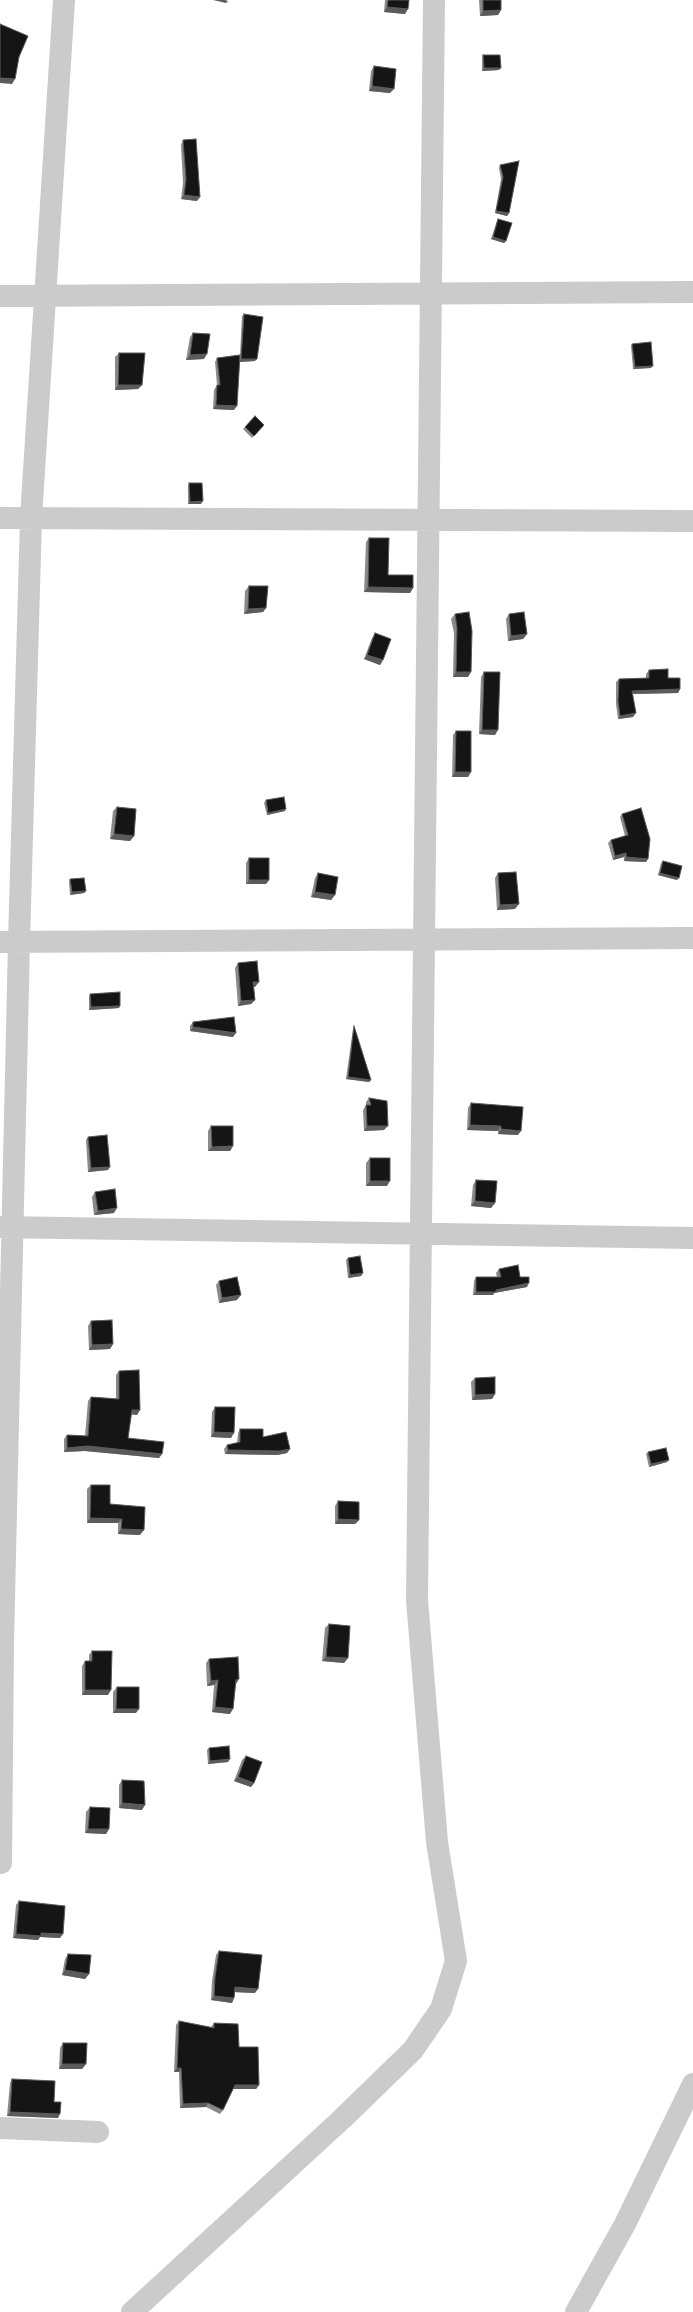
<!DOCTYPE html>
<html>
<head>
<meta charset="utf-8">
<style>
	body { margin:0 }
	canvas { display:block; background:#fff }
</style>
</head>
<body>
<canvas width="693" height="2312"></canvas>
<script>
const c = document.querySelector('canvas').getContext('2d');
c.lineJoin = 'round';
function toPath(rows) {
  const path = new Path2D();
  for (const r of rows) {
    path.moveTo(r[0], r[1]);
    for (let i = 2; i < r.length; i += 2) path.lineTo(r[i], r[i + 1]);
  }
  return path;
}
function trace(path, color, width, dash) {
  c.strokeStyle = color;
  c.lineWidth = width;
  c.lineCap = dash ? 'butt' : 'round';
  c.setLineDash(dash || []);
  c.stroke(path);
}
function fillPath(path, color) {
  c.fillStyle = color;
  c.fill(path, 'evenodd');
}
trace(toPath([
	[0,296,693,292],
	[0,518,693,521],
	[0,942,693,938],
	[0,1227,693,1238],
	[1,1863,3,1642,19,942,31,518,64,0],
	[0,2128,98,2132],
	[132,2312,342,2119,413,2050,441,2009,456,1961,437,1842,417,1600,434,0],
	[576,2312,625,2224,693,2084]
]), '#cbcbcb', 22);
fillPath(toPath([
	[385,0,409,0,405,14,384,12],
	[479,0,501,0,501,10,498,15,480,16],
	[483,55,499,70,482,71,482,58],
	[374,66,390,93,369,91,371,71],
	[183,140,197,201,181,199,183,183,181,145],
	[519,161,509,213,507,216,495,213,501,179,499,168,500,165],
	[498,219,506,241,504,243,491,239,497,221],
	[244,314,255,361,239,362,234,410,213,409,214,390,217,385,215,362,217,358,240,355,242,316],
	[193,333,204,359,186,360,190,337],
	[632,344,651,368,633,369,631,346],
	[119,353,142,385,138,389,115,390,115,357],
	[264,425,252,438,243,429,245,427],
	[189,483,201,504,188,504,188,486],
	[369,538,388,575,413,588,410,593,364,592,366,542],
	[249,586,266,608,263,612,244,614,245,591],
	[455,614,468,677,453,677,454,633,451,619],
	[509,614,527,634,523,639,508,641,506,619],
	[375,633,383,660,380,665,364,659,372,638],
	[649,670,668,678,680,689,678,693,633,694,633,717,618,719,616,704,616,682,619,679,646,678,646,674],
	[484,672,495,735,479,734,481,677],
	[456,731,471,772,468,777,452,777,453,735],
	[266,800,285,811,267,815,264,803],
	[117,807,134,836,130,841,110,839,113,811],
	[622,814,646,862,624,861,624,857,613,860,608,843,611,840,625,836,620,817],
	[249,858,269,880,266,884,246,884,246,863],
	[663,861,677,880,658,875,661,863],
	[318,873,335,895,331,900,311,897,315,878],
	[498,873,515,909,497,910,495,878],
	[70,879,86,891,84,893,70,895,69,881],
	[238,963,255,987,254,987,255,1000,251,1004,238,1006,235,968],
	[90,994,119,1008,89,1010,89,997],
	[193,1022,233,1037,190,1031,190,1026],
	[354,1026,371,1080,369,1082,346,1079,353,1029],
	[369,1098,384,1130,364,1131,363,1110,366,1105,366,1102],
	[471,1103,518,1135,498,1134,498,1131,467,1130,468,1108],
	[211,1126,233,1146,230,1151,208,1151,208,1131],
	[88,1137,108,1170,88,1172,86,1140],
	[370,1158,387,1186,366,1186,366,1163],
	[476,1180,495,1203,491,1208,471,1206,473,1185],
	[95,1192,114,1213,94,1215,92,1197],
	[348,1258,363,1273,361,1276,348,1278,346,1260],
	[499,1269,520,1277,527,1287,494,1293,493,1295,473,1295,474,1281,476,1277,497,1277,496,1273],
	[219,1281,237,1300,219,1303,216,1285],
	[91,1321,113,1344,110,1349,89,1350,88,1326],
	[119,1371,140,1410,137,1415,131,1414,128,1438,162,1454,159,1458,85,1451,64,1452,64,1439,67,1435,85,1436,88,1401,91,1397,116,1399,116,1375],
	[475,1378,495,1394,492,1399,472,1400,471,1382],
	[215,1407,231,1438,211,1437,212,1412],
	[240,1429,263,1437,290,1449,287,1453,277,1455,225,1454,224,1449,227,1445,237,1443,238,1433],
	[648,1452,667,1462,649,1467,646,1454],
	[91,1485,110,1504,140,1535,118,1534,118,1523,87,1523,87,1489],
	[338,1501,359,1520,355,1524,335,1524,335,1506],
	[329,1624,348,1658,344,1663,322,1661,325,1628],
	[92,1651,108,1695,82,1695,82,1666,85,1661,89,1661,89,1655],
	[209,1659,230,1714,212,1712,214,1685,207,1686,206,1663],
	[117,1687,136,1713,113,1713,113,1692],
	[209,1748,228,1762,208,1764,207,1750],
	[246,1756,254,1783,251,1787,234,1781,242,1760],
	[122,1780,142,1810,119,1808,119,1785],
	[90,1807,109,1829,106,1834,85,1833,86,1812],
	[19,1901,60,1938,40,1937,38,1940,13,1938,16,1905],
	[219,1951,255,1993,235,1992,234,1998,232,2003,211,2000,212,1981,216,1955],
	[68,1954,89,1974,85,1979,62,1975,65,1959],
	[179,2021,211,2027,214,2023,239,2047,259,2085,256,2089,233,2089,223,2110,220,2114,206,2107,180,2108,179,2072,174,2072,176,2025],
	[63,2043,86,2064,82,2069,59,2069,60,2048],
	[12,2079,54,2102,58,2118,7,2116,10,2083]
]), '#8a8a8a');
fillPath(toPath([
	[213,0,225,0,228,1,226,3],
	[387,7,408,9,405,14,384,12],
	[501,10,498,15,480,16,483,11],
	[484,68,501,68,499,70,482,71],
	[0,78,15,79,12,84,0,83],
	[372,86,394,89,390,93,369,91],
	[184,195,200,197,197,201,181,199],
	[496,211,509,213,507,216,495,213],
	[493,237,506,241,504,243,491,239],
	[207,354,204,359,186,360,190,355],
	[241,359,257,359,255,361,239,362],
	[653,366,651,368,633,369,635,367],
	[118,385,142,385,138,389,115,390],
	[216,405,237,406,234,410,213,409],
	[203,501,201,504,188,504,190,502],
	[368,587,413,588,410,593,364,592],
	[266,608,263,612,244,614,248,609],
	[527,634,523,639,508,641,511,636],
	[367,655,383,660,380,665,364,659],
	[456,672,471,672,468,677,453,677],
	[680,689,678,693,630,694,632,691],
	[636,713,633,717,618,719,620,716],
	[482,730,498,730,495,735,479,734],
	[455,772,471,772,468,777,452,777],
	[286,809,285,811,267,815,268,813],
	[114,834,134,836,130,841,110,839],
	[626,853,624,857,613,860,615,856],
	[626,857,648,859,646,862,624,861],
	[660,873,679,878,677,880,658,875],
	[249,880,269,880,266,884,246,884],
	[86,891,84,893,70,895,72,892],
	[315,892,335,895,331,900,311,897],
	[519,904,515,909,497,910,500,905],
	[253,982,259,982,255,987,250,987],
	[255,1000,251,1004,238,1006,241,1001],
	[120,1006,119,1008,89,1010,91,1007],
	[193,1027,236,1033,233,1037,190,1031],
	[348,1077,371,1080,369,1082,346,1079],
	[470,1125,501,1126,498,1131,467,1130],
	[367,1126,388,1126,384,1130,364,1131],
	[501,1129,521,1131,518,1135,498,1134],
	[233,1146,230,1151,208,1151,212,1147],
	[110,1167,108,1170,88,1172,91,1168],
	[370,1181,390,1181,387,1186,366,1186],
	[475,1201,495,1203,491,1208,471,1206],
	[117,1208,114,1213,94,1215,98,1211],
	[363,1273,361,1276,348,1278,350,1275],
	[529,1283,527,1287,494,1293,493,1295,473,1295,476,1292,496,1290],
	[241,1295,237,1300,219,1303,222,1298],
	[113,1344,110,1349,89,1350,92,1345],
	[495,1394,492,1399,472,1400,475,1395],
	[132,1410,140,1410,137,1415,129,1414],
	[214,1432,234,1433,231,1438,211,1437],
	[88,1446,162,1454,159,1458,85,1451,64,1452,67,1448],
	[290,1449,287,1453,277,1455,225,1454,228,1450],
	[669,1460,667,1462,649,1467,651,1464],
	[90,1518,122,1519,118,1523,87,1523],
	[338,1519,359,1520,355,1524,335,1524],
	[121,1529,144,1530,140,1535,118,1534],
	[326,1657,348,1658,344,1663,322,1661],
	[239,1679,236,1684,236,1680],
	[218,1680,214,1685,207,1686,211,1681],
	[85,1690,111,1690,108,1695,82,1695],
	[215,1707,233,1709,230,1714,212,1712],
	[116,1709,139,1709,136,1713,113,1713],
	[230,1759,228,1762,208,1764,210,1761],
	[238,1777,254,1783,251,1787,234,1781],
	[122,1803,145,1805,142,1810,119,1808],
	[88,1829,109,1829,106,1834,85,1833],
	[41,1933,63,1934,60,1938,40,1937,38,1940,13,1938,16,1934],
	[65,1970,89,1974,85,1979,62,1975],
	[235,1987,258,1989,255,1993,232,1992],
	[214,1996,234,1998,232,2003,211,2000],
	[62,2064,86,2064,82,2069,59,2069],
	[177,2068,181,2068,179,2072,174,2072],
	[235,2085,259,2085,256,2089,232,2089],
	[208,2103,206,2107,180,2108,183,2104],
	[10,2112,60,2114,58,2118,7,2116]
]), '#5b5b5b');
const building = toPath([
	[388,0,409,0,408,9,387,7,388,0],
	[483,0,501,0,501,10,483,11,483,0],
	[0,24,28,36,19,57,15,79,0,78,0,24],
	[483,55,500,55,501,68,484,68,483,55],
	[374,66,396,69,394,89,372,86,374,66],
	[196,139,200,197,184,195,186,179,183,140,196,139],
	[519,161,509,213,496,211,503,177,500,165,519,161],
	[498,219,512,223,506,241,493,237,498,219],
	[244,314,263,317,257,359,241,359,244,314],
	[193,333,210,334,207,354,190,355,193,333],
	[651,342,653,366,635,367,632,344,651,342],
	[119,353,145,353,142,385,118,385,119,353],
	[240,355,237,406,216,405,217,385,220,385,217,358,240,355],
	[255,416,264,425,254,436,245,427,255,416],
	[189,483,202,483,203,501,190,502,189,483],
	[369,538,389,538,388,575,413,575,413,588,368,587,369,538],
	[249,586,268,586,266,608,248,609,249,586],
	[469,612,472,631,471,672,456,672,457,628,455,614,469,612],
	[524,612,527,634,511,636,509,614,524,612],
	[375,633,391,639,383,660,367,655,375,633],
	[668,669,668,678,680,678,680,689,632,691,636,713,620,716,618,701,619,679,649,678,649,670,668,669],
	[484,672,500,672,498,730,482,730,484,672],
	[456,731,471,731,471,772,455,772,456,731],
	[284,797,286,809,268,813,266,800,284,797],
	[117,807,136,809,134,836,114,834,117,807],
	[641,808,650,839,648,859,626,857,626,853,615,856,611,840,628,835,622,814,641,808],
	[249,858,269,858,269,880,249,880,249,858],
	[663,861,682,866,679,878,660,873,663,861],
	[516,872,519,904,500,905,498,873,516,872],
	[318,873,338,877,335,895,315,892,318,873],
	[84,878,86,891,72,892,70,879,84,878],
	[257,961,259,982,253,982,255,1000,241,1001,238,963,257,961],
	[120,992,120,1006,91,1007,90,994,120,992],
	[234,1017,236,1033,193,1027,193,1022,234,1017],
	[354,1026,371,1080,348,1077,354,1026],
	[369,1098,387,1101,388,1126,367,1126,366,1105,371,1105,369,1098],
	[471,1103,523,1107,521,1131,501,1129,501,1126,470,1125,471,1103],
	[211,1126,233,1126,233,1146,212,1147,211,1126],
	[107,1135,110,1167,91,1168,88,1137,107,1135],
	[370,1158,390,1158,390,1181,370,1181,370,1158],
	[476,1180,497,1181,495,1203,475,1201,476,1180],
	[115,1189,117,1208,98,1211,95,1192,115,1189],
	[360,1256,363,1273,350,1275,348,1258,360,1256],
	[518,1265,520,1277,529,1277,529,1283,496,1290,496,1292,476,1292,476,1277,501,1277,499,1269,518,1265],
	[237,1277,241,1295,222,1298,219,1281,237,1277],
	[112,1320,113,1344,92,1345,91,1321,112,1320],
	[139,1370,140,1410,132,1410,128,1438,164,1442,162,1454,88,1446,67,1448,67,1435,88,1436,91,1397,119,1399,119,1371,139,1370],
	[495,1377,495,1394,475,1395,475,1378,495,1377],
	[215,1407,235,1407,234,1433,214,1432,215,1407],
	[240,1429,263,1429,263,1437,286,1432,290,1449,280,1451,228,1450,227,1445,240,1442,240,1429],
	[666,1448,669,1460,651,1464,648,1452,666,1448],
	[91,1485,110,1485,110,1504,145,1507,144,1530,121,1529,122,1519,90,1518,91,1485],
	[338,1501,359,1502,359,1520,338,1519,338,1501],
	[329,1624,350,1626,348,1658,326,1657,329,1624],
	[92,1651,112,1651,111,1690,85,1690,85,1661,92,1661,92,1651],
	[238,1657,239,1679,236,1680,233,1709,215,1707,218,1680,211,1681,209,1659,238,1657],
	[117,1687,139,1687,139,1709,116,1709,117,1687],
	[229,1746,230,1759,210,1761,209,1748,229,1746],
	[246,1756,262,1762,254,1783,238,1777,246,1756],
	[122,1780,144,1781,145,1805,122,1803,122,1780],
	[90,1807,110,1808,109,1829,88,1829,90,1807],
	[19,1901,65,1906,63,1934,41,1933,41,1936,16,1934,19,1901],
	[219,1951,262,1955,258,1989,235,1987,234,1998,214,1996,215,1977,219,1951],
	[68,1954,91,1955,89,1974,65,1970,68,1954],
	[179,2021,214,2028,214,2023,238,2024,239,2047,258,2047,259,2085,235,2085,223,2110,208,2103,183,2104,181,2068,177,2068,179,2021],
	[63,2043,87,2043,86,2064,62,2064,63,2043],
	[12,2079,55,2081,54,2102,61,2102,60,2114,10,2112,12,2079]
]);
fillPath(building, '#151515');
trace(building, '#5b5b5b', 1);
</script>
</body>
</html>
